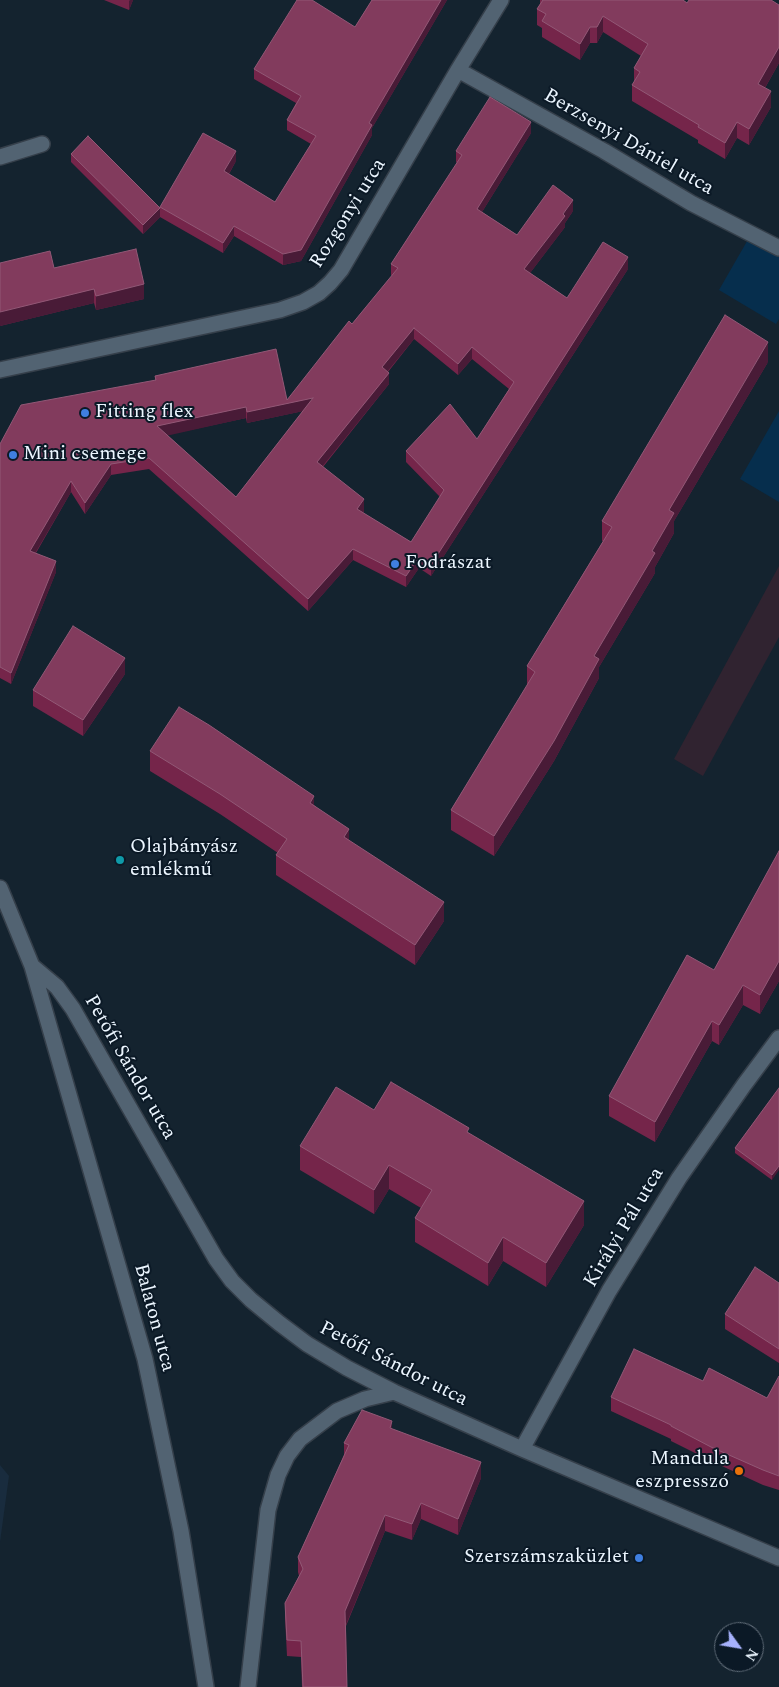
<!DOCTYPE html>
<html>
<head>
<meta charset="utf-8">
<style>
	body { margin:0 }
	#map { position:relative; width:779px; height:1687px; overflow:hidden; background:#14232f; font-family:Spectral,serif }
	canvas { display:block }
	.north { position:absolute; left:714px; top:1622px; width:50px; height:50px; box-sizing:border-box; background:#0b1926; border:1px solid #65717d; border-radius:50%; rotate:122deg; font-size:14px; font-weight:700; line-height:20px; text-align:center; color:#ecf6ff }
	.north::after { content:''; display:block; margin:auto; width:18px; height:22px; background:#a6b1fc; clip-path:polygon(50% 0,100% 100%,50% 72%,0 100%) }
</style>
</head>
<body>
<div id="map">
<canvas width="779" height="1687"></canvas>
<div class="north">N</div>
</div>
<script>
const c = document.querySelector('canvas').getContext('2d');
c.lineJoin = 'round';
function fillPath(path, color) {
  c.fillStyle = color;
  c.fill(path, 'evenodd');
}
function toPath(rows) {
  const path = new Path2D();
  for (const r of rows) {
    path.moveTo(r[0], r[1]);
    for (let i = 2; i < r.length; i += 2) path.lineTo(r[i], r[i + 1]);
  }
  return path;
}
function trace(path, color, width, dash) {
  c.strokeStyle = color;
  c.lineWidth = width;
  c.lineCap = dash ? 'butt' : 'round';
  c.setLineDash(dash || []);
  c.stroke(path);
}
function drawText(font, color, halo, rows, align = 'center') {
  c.font = font + ' Spectral,serif';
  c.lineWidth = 4;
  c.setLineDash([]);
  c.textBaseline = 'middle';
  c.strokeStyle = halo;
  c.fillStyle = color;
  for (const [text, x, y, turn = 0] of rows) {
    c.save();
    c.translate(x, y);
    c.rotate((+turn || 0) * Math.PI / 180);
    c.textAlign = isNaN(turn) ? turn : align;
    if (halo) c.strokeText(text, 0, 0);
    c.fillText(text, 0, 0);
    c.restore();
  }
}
fillPath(toPath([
	[779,566,779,637,703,776,674,759]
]), '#302330');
fillPath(toPath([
	[0,1465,9,1476,0,1542]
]), '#192c3e');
fillPath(toPath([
	[750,236,779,253,779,319,776,324,719,290],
	[779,411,779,502,740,479]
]), '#062e4d');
const minor = toPath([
	[458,70,604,151,691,203,779,248],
	[0,157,42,144],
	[0,370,280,310,303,302,319,293,330,283,341,270,458,70,501,0],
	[0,888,32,966,145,1359,181,1531,206,1687],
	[32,966,57,987,73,1009,216,1259,232,1281,251,1300,279,1323,307,1344,347,1368,394,1392,522,1449,779,1558],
	[522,1449,609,1291,679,1178,744,1085,779,1038],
	[248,1687,268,1510,278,1475,287,1456,300,1439,337,1411,365,1399,394,1392]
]);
trace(minor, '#353f4a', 18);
trace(minor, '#526372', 15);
fillPath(toPath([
	[104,0,133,0,129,10],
	[372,0,447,0,372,128,372,135,301,261,283,265,234,236,223,253,160,217,143,234,71,162,71,154,160,208,160,207,236,161,229,174,275,202,311,144,287,130,287,120,296,103,254,79,254,69,355,27],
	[540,0,683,0,687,3,779,5,779,63,765,88,771,107,749,145,737,138,725,159,698,143,698,140,632,101,632,85,634,82,634,68,641,56,603,32,597,43,590,43,580,60,542,37,542,28,537,25,537,9,540,4],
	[531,133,482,212,517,235,573,211,565,223,565,227,530,273,567,298,628,269,431,576,419,568,406,587,353,560,308,611,149,469,111,475,85,514,71,492,36,553,56,572,11,684,0,678,0,444,155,381,155,376,287,400,352,324,392,276,391,275,391,264,457,163,456,162,456,151],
	[414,339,458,375,472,359,509,389,477,439,406,451,406,462,440,497,411,542,363,513,364,511,323,467,389,384,388,372],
	[303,411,236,497,167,435,246,418,247,423],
	[54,268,144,299,96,310,94,303,0,326],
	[768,362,674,521,674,533,655,567,655,573,599,667,599,678,554,761,494,856,451,830,451,810,527,686,527,666,603,541,602,541,602,521],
	[125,674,83,736,33,706,33,690],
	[150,751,314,805,349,840,444,921,415,965,276,875,276,855,278,853,220,814,150,771],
	[779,851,779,981,760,1014,743,1005,719,1045,712,1041,655,1142,609,1116,609,1096,714,970],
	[779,1088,772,1180,735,1153,735,1148],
	[374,1110,469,1133,584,1225,546,1287,503,1261,488,1286,415,1242,415,1218,421,1208,389,1189,374,1214,300,1170,300,1146],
	[779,1283,779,1363,725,1329,725,1314],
	[779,1376,779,1490,763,1485,711,1461,671,1441,671,1439,611,1411,611,1397,703,1381,767,1398],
	[392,1429,481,1478,458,1535,421,1519,412,1540,385,1531,346,1626,347,1687,302,1687,301,1657,287,1656,285,1618,285,1603,299,1576,298,1572,298,1557,344,1455,344,1443]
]), '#75254a');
fillPath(toPath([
	[130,0,133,0,129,10,129,1],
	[441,0,447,0,372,128,372,135,301,261,283,265,283,254,369,123],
	[603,16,603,32,597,43,597,27],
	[590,27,590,43,580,60,580,44],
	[779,47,779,63,758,100,758,84],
	[771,91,771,107,749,145,749,129],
	[531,122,531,133,477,220,477,209],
	[737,122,737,138,725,159,725,143],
	[236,151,236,161,224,182,224,171],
	[573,200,573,211,565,223,565,227,524,281,524,269],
	[160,208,160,217,143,234,143,225],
	[234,226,234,236,223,253,223,243],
	[628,257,628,269,431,576,431,565],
	[144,284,144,299,96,310,96,296],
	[94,289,94,303,0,326,0,312],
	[414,328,414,339,382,378,382,367],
	[768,342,768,362,674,521,674,533,655,567,655,573,599,667,599,678,554,761,494,856,494,836,652,551,669,510],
	[472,347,472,359,458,375,458,364],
	[389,373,389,384,317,473,317,462],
	[313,398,313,409,247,423,247,412],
	[246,407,246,418,157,438,157,426],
	[111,464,111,475,85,514,85,503],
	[71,481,71,492,30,562,30,551],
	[364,499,364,511,357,520,357,509],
	[353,549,353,560,308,611,308,599],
	[419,557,419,568,406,587,406,576],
	[56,561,56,572,11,684,11,673],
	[125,658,125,674,83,736,83,720],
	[314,796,314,816,310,803],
	[349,829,349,849,344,837],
	[444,902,444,921,415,965,415,945],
	[779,961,779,981,760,1014,760,995],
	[743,985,743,1005,719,1045,719,1025],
	[712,1021,712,1041,655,1142,655,1122],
	[389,1165,389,1189,374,1214,374,1190],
	[779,1166,779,1170,772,1180,772,1175],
	[584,1201,584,1225,546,1287,546,1263],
	[503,1237,503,1261,488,1286,488,1263],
	[392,1421,392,1437,390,1428],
	[481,1462,481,1478,458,1535,458,1519],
	[421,1503,421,1519,412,1540,412,1524],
	[385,1515,385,1531,345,1627,345,1611]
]), '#491b37');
const building = toPath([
	[297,0,312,0,355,27,372,0,441,0,369,123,372,125,301,250,283,254,234,226,223,243,160,207,203,133,236,151,224,171,275,202,316,136,287,120,301,96,254,69,297,0],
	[543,0,683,0,687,3,689,0,771,0,779,5,779,47,758,84,771,91,749,129,737,122,725,143,698,127,699,125,632,85,640,72,634,68,648,44,603,16,597,27,590,27,580,44,542,21,546,14,537,9,543,0],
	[490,97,531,122,477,209,517,235,553,185,573,200,563,214,565,216,524,269,567,298,603,242,628,257,431,565,419,557,406,576,353,549,308,599,149,458,111,464,85,503,71,481,30,551,56,561,11,673,0,667,0,444,21,405,156,380,155,376,276,349,287,400,349,321,352,324,398,268,391,264,462,155,456,151,490,97],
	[414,328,458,364,472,347,514,382,477,439,450,404,406,451,444,490,411,542,357,509,364,499,317,462,389,373,382,367,414,328],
	[313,398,236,497,157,426,246,407,247,412,313,398],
	[88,136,160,208,143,225,71,154,88,136],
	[136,249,144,284,96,296,94,289,0,312,0,263,50,251,54,268,136,249],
	[725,315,768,342,669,510,674,513,652,551,655,553,594,656,599,659,554,741,494,836,451,810,535,672,527,666,612,527,602,521,725,315],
	[73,626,125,658,83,720,33,690,73,626],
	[179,707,209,725,314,796,310,803,349,829,344,837,444,902,415,945,276,855,287,839,220,794,150,751,179,707],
	[779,851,779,961,760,995,743,985,719,1025,712,1021,655,1122,609,1096,687,955,714,970,779,851],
	[391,1082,469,1128,467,1132,584,1201,546,1263,503,1237,488,1263,415,1218,432,1190,389,1165,374,1190,300,1146,336,1087,374,1110,391,1082],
	[779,1088,779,1166,772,1175,735,1148,779,1088],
	[755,1267,779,1283,779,1349,725,1314,755,1267],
	[634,1349,703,1381,709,1368,767,1398,779,1376,779,1476,763,1470,711,1447,671,1426,671,1425,611,1397,634,1349],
	[362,1410,392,1421,390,1428,481,1462,458,1519,421,1503,412,1524,385,1515,345,1611,347,1687,303,1687,301,1641,287,1640,285,1603,303,1569,298,1557,349,1445,344,1443,362,1410]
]);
fillPath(building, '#823b5d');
trace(building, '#925876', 1);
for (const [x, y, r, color] of [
	[85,413,5,"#3f7fe0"],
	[13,455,5,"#3f7fe0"],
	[395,564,5,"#3f7fe0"],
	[120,860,5,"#0f9aa8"],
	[739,1471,5,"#e8710a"],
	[639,1558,5,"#3f7fe0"]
]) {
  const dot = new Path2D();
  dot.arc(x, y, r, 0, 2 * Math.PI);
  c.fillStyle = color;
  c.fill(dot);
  trace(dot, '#0b1926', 2);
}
drawText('20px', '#ecf6ff', '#0b1926', [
	["Berzsenyi Dániel utca",628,143,30],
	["Rozgonyi utca",349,214,-58],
	["Petőfi Sándor utca",129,1068,60],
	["Királyi Pál utca",625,1228,-59],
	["Balaton utca",153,1318,75],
	["Petőfi Sándor utca",393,1365,27]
]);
drawText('20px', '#ecf6ff', '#0b1926', [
	["Fitting flex",95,413],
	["Mini csemege",23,455],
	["Fodrászat",405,564],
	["Olajbányász",130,848],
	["emlékmű",130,871],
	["Mandula",729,1460,"right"],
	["eszpresszó",729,1483,"right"],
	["Szerszámszaküzlet",629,1558,"right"]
], 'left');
</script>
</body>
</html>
